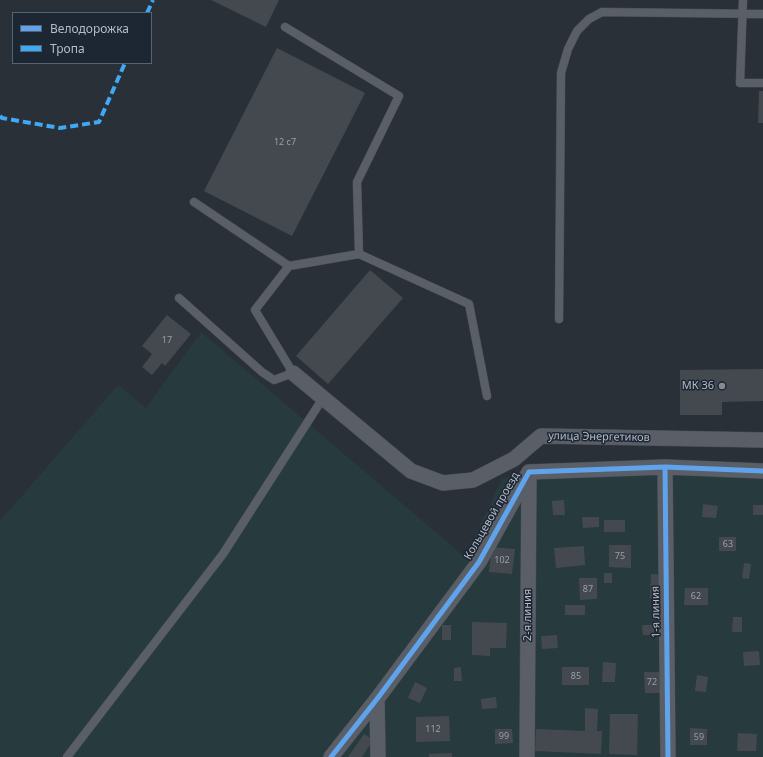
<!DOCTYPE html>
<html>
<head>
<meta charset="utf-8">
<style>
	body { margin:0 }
	#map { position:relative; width:763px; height:757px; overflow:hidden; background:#2a3038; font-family:"Noto Sans",sans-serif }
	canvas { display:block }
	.legend { position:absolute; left:12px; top:12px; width:140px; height:52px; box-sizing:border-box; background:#1d2633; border:1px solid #59626f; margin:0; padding:5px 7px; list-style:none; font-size:12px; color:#b4bcc9 }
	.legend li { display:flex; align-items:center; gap:8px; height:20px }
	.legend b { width:20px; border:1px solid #59626f }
</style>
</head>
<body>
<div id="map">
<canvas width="763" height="757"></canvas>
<ul class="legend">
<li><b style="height:5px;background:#60a3ed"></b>Велодорожка</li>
<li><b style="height:5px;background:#3fa9f5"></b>Тропа</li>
</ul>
</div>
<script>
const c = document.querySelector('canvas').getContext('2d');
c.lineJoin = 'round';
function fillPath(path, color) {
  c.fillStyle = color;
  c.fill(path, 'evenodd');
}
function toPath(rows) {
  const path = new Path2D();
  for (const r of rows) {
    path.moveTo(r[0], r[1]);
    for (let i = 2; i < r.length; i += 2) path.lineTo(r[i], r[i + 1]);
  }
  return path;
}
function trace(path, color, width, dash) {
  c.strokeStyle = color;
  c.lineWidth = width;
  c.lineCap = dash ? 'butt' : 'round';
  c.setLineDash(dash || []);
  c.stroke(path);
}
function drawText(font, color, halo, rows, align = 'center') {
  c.font = font + ' "Noto Sans",sans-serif';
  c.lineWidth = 3;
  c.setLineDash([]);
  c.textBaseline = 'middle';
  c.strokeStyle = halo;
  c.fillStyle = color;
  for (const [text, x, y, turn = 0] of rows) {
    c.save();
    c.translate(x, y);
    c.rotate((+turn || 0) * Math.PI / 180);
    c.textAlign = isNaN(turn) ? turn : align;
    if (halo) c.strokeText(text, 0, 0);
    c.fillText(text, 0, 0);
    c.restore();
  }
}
fillPath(toPath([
	[201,332,465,557,502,479,529,472,763,471,763,757,0,757,0,521,118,385,146,408]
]), '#273a3e');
fillPath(toPath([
	[211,0,279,0,266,27],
	[277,48,365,93,292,236,204,191],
	[759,91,763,91,763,123,758,123],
	[370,270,403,298,328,384,296,356],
	[167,315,191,334,165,366,162,363,152,375,142,367,152,354,142,346],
	[763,369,763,401,722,402,722,415,680,415,680,370],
	[564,500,565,515,553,515,552,501],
	[703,504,718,506,716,518,702,517],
	[753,505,763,505,763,515,753,515],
	[582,517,599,517,599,527,583,528],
	[604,520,625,520,625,532,604,532],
	[719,537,736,537,736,551,719,551],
	[609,545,631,545,631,568,609,567],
	[584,546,585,565,556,568,554,548],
	[492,547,515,549,512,574,489,572],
	[744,563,751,564,749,579,742,578],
	[604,573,612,573,612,583,604,583],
	[651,574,662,575,661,599,650,599],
	[579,578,597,578,597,599,580,600],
	[685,588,708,588,708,605,684,605],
	[565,605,585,605,585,615,565,615],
	[733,617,742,617,742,632,732,632],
	[472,622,507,623,506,648,490,648,490,656,472,655],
	[442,625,451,625,451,640,442,640],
	[642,625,654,625,654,635,643,635],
	[557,635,558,648,542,649,541,636],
	[759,651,760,665,744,666,743,652],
	[603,662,616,663,615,682,602,682],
	[461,667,462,681,454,681,454,668],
	[562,667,589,667,589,685,562,685],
	[644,672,660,672,661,693,645,693],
	[697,675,708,677,706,692,695,691],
	[415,682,427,688,420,703,408,698],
	[496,697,497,708,482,709,481,699],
	[585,708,598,709,597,731,602,731,601,754,535,751,536,729,585,731],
	[610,714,638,714,637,755,609,754],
	[449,716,450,741,416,742,416,717],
	[690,728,707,729,707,745,690,745],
	[495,729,512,729,513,743,495,744],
	[738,733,757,734,756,751,737,751],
	[364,734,373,740,362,757,348,757],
	[452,753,452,757,429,757,429,754]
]), '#444950');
const service = toPath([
	[743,0,740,83,763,83],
	[194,202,289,266],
	[359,254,469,304,487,396],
	[179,298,262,372,274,380,293,373,255,310,289,266,359,254,357,182,399,96,285,27],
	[559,319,561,73,568,49,577,31,589,19,602,12,763,14],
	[67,757,223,554,323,398]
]);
const minor = toPath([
	[293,373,411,471,443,483,473,480,514,459,541,436,763,440],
	[665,467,668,757],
	[377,699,378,757],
	[331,757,377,699,479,562,529,472,665,467,763,471],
	[527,757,529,474]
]);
trace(service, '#484c53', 9);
trace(minor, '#484c53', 16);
trace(service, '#5a5e66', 8);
trace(minor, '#5a5e66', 15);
trace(toPath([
	[147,13,153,0],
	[0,116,2,118,60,128,99,122,125,63]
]), '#3fa9f5', 4, [8, 4]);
trace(toPath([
	[665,467,668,757],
	[331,757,377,699,479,562,529,472,665,467,763,471]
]), '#60a3ed', 5);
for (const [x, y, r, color] of [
	[722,386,4,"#848b96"]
]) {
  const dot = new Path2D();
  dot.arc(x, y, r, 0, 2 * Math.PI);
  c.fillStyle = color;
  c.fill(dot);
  trace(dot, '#1d2633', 1.5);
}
drawText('9px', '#989fab', null, [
	["12 с7",285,142],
	["17",167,340],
	["63",728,544],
	["75",620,556],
	["102",502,560],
	["87",588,589],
	["62",696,596],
	["85",576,676],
	["72",652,682],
	["112",433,729],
	["99",504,736],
	["59",699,737]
]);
drawText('11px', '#b4bcc9', '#1d2633', [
	["МК 36",714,386]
], 'right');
drawText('11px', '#b4bcc9', '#1d2633', [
	["улица Энергетиков",599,437,1],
	["Кольцевой проезд",492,516,-60],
	["1-я линия",656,612,-91],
	["2-я линия",528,615,-90]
]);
</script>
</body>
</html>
